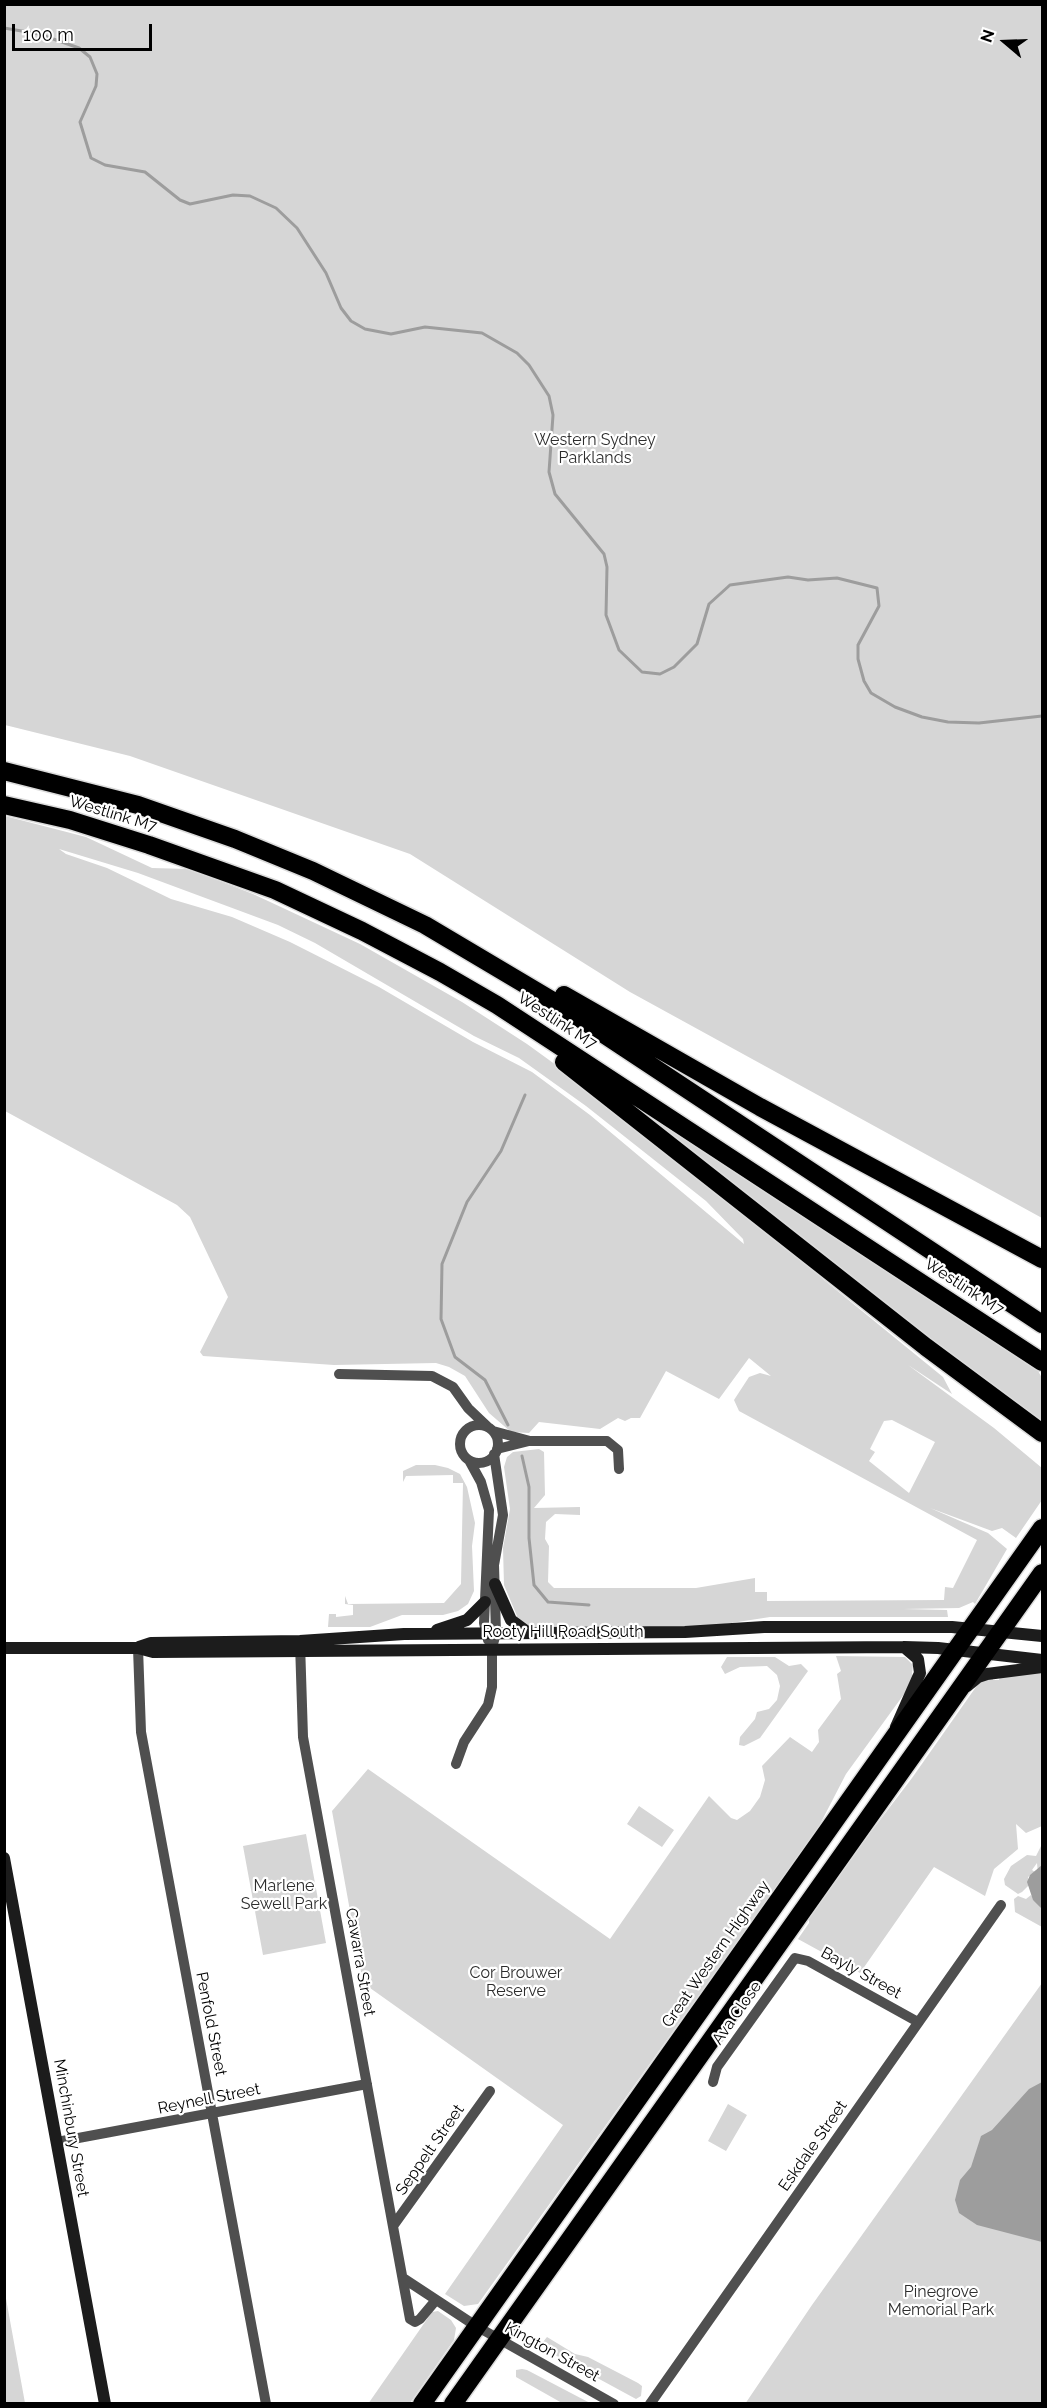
<!DOCTYPE html>
<html>
<head>
<meta charset="utf-8">
<style>
	body { margin:0 }
	#map { position:relative; width:1047px; height:2408px; overflow:hidden; background:#fff; font-family:Raleway,sans-serif }
	canvas { display:block }
	.frame { position:absolute; inset:0; border:6px solid #000; pointer-events:none }
	.north { position:absolute; left:975px; top:12px; width:60px; height:60px; -webkit-text-stroke:4px #fff; paint-order:stroke; rotate:289deg; font-size:16px; font-weight:700; line-height:24px; text-align:center; color:#000 }
	.north::after { content:''; display:block; margin:auto; width:21px; height:27px; background:#000; clip-path:polygon(50% 0,100% 100%,50% 72%,0 100%) }
	.scale { position:absolute; left:12px; top:24px; width:140px; height:27px; box-sizing:border-box; border:3px solid #000; border-top:0; padding-left:8px; font-size:18px; line-height:21px; white-space:nowrap; color:#000; -webkit-text-stroke:4px #fff; paint-order:stroke }
</style>
</head>
<body>
<div id="map">
<canvas width="1047" height="2408"></canvas>
<div class="frame"></div>
<div class="north">N</div>
<div class="scale">100 m</div>
</div>
<script>
const c = document.querySelector('canvas').getContext('2d');
c.lineJoin = 'round';
function fillPath(path, color) {
  c.fillStyle = color;
  c.fill(path, 'evenodd');
}
function toPath(rows) {
  const path = new Path2D();
  for (const r of rows) {
    if (r.length === 3) {
      path.moveTo(r[0] + r[2], r[1]);
      path.arc(r[0], r[1], r[2], 0, 2 * Math.PI);
      continue;
    }
    path.moveTo(r[0], r[1]);
    for (let i = 2; i < r.length; i += 2) path.lineTo(r[i], r[i + 1]);
  }
  return path;
}
function trace(path, color, width, dash) {
  c.strokeStyle = color;
  c.lineWidth = width;
  c.lineCap = dash ? 'butt' : 'round';
  c.setLineDash(dash || []);
  c.stroke(path);
}
function drawText(font, color, halo, rows, align = 'center') {
  c.font = font + ' Raleway,sans-serif';
  c.lineWidth = 4.5;
  c.setLineDash([]);
  c.textBaseline = 'middle';
  c.strokeStyle = halo;
  c.fillStyle = color;
  for (const [text, x, y, turn = 0] of rows) {
    c.save();
    c.translate(x, y);
    c.rotate((+turn || 0) * Math.PI / 180);
    c.textAlign = isNaN(turn) ? turn : align;
    if (halo) c.strokeText(text, 0, 0);
    c.fillText(text, 0, 0);
    c.restore();
  }
}
fillPath(toPath([
	[5,4,1042,5,1042,1218,630,992,410,854,130,756,5,725],
	[5,816,86,837,152,868,189,869,253,894,360,944,462,1002,527,1044,596,1094,779,1238,824,1280,943,1377,952,1394,908,1365,994,1428,1042,1468,1042,1500,1016,1538,1002,1528,992,1531,930,1508,988,1533,1007,1549,975,1604,973,1602,959,1608,903,1609,947,1610,948,1617,770,1617,699,1628,532,1628,515,1618,517,1616,504,1585,503,1548,510,1509,504,1467,507,1457,513,1452,539,1449,544,1452,545,1495,534,1508,580,1507,580,1515,555,1514,546,1522,545,1539,549,1546,548,1582,554,1588,696,1588,755,1578,755,1592,767,1592,767,1601,944,1600,945,1587,953,1588,977,1540,739,1411,734,1400,749,1377,760,1373,771,1376,749,1358,719,1399,666,1371,640,1418,631,1418,625,1421,618,1418,600,1429,539,1422,529,1433,511,1432,489,1413,465,1376,449,1367,436,1363,334,1365,203,1356,200,1352,228,1297,190,1217,177,1205,5,1111],
	[59,849,138,873,278,925,315,943,474,1036,519,1058,586,1106,706,1201,743,1239,744,1244,590,1115,532,1072,473,1042,379,987,290,942,232,917,171,899,107,868,66,854],
	[892,1420,935,1442,909,1493,869,1461,875,1452,870,1449,884,1421],
	[646,1111,1037,1369,1042,1378,1042,1423,993,1389,644,1115],
	[416,1465,435,1465,448,1468,460,1474,467,1487,475,1523,472,1546,474,1591,468,1604,458,1611,443,1615,402,1615,370,1627,328,1627,329,1614,336,1614,336,1617,353,1615,353,1605,345,1604,345,1596,348,1604,444,1603,461,1584,463,1483,453,1483,453,1475,406,1476,403,1482,403,1471],
	[836,1656,905,1657,913,1665,912,1674,915,1679,846,1774,817,1830,478,2304,464,2306,445,2294,563,2125,363,1983,332,1811,368,1769,610,1939,709,1796,731,1818,737,1820,750,1811,760,1797,765,1780,762,1766,790,1737,812,1752,819,1742,818,1730,841,1699,837,1674,841,1671],
	[727,1657,775,1657,789,1666,801,1664,808,1671,760,1738,744,1746,739,1745,740,1737,755,1719,757,1712,769,1709,777,1700,780,1686,777,1675,767,1666,740,1667,725,1674,721,1667],
	[1042,1670,1042,1826,1026,1833,1016,1824,1018,1849,994,1869,985,1896,934,1867,860,1973,798,1939,809,1923,809,1913,912,1778,978,1684,993,1676,993,1680,999,1680,1000,1675],
	[639,1806,674,1830,662,1847,627,1824],
	[306,1834,326,1943,263,1955,243,1846],
	[1042,1844,1042,1877,1038,1875,1037,1863,1032,1870,1035,1872,1028,1877,1029,1885,1022,1892,1018,1894,1005,1885,1004,1879,1011,1866,1027,1855,1036,1856],
	[1031,1895,1042,1909,1042,1927,1015,1912,1014,1899,1018,1896,1026,1899],
	[1042,1983,1042,2403,745,2404,812,2305],
	[728,2104,747,2115,726,2151,708,2141],
	[4,2293,5,2293,25,2403,5,2403],
	[438,2311,451,2320,456,2328,454,2340,410,2403,368,2404,432,2312],
	[547,2337,575,2354,588,2357,638,2383,642,2386,641,2396,636,2399,555,2355,544,2346,543,2342],
	[522,2369,527,2370,590,2403,562,2403,516,2377,516,2370]
]), '#d6d6d6');
fillPath(toPath([
	[1042,1865,1042,1909,1033,1900,1027,1882,1030,1875],
	[1042,2082,1042,2242,977,2225,959,2213,955,2200,960,2180,971,2167,981,2136,992,2130,1029,2089]
]), '#9d9d9d');
trace(toPath([
	[4,28,39,34,79,48,90,57,97,74,96,86,80,122,91,158,105,165,145,172,180,200,190,204,233,195,250,196,276,208,297,228,326,273,341,308,351,321,365,329,391,334,425,327,482,333,517,353,529,365,549,396,553,415,549,472,555,494,604,554,607,567,606,615,619,650,642,672,660,674,674,667,697,644,709,604,730,585,788,577,808,580,837,578,877,588,879,606,858,645,858,659,864,681,871,693,895,707,922,717,948,722,979,723,1042,716],
	[508,1425,485,1380,455,1357,441,1319,442,1264,467,1202,501,1151,525,1095],
	[522,1456,529,1487,529,1538,534,1585,548,1602,589,1605]
]), '#9d9d9d', 3);
const highway = toPath([
	[4,771,138,805,235,839,313,871,425,925,558,1004,1042,1324],
	[4,805,70,820,149,845,275,890,362,931,440,972,497,1005,1042,1362],
	[564,995,760,1107,1042,1259],
	[564,1062,926,1347,1042,1433],
	[422,2404,1042,1528],
	[453,2404,1042,1573]
]);
trace(highway, '#dbdbdb', 21);
trace(toPath([
	[339,1374,432,1376,453,1387,468,1408,488,1427],
	[479,1444,19],
	[493,1431,530,1441,607,1441,618,1450,619,1469],
	[497,1449,529,1441],
	[469,1460,481,1482,489,1510,484,1623,488,1640],
	[300,1643,303,1737,410,2319,415,2322,420,2319,436,2300],
	[138,1648,141,1732,266,2404],
	[456,1764,464,1742,488,1705,492,1687,492,1648,496,1633,494,1565,503,1515,494,1454],
	[713,2082,717,2067,795,1958,808,1961,918,2022],
	[57,2142,367,2084],
	[393,2226,490,2091],
	[403,2278,476,2326,614,2404],
	[650,2404,1001,1905]
]), '#4f4f4f', 10);
trace(toPath([
	[495,1584,511,1620,526,1631],
	[437,1630,467,1620,485,1602],
	[139,1647,151,1643,300,1641,404,1634,685,1632,764,1627,952,1627,1042,1636],
	[4,1648,138,1648,153,1652,904,1647,938,1648,1042,1660],
	[967,1686,978,1677,987,1674,1042,1667],
	[896,1727,920,1673,918,1659,904,1647],
	[4,1858,105,2404]
]), '#1c1c1c', 12);
trace(highway, '#000', 18);
drawText('16px', '#2d2d2d', '#fff', [
	["Western Sydney",595,440],
	["Parklands",595,458],
	["Marlene",284,1886],
	["Sewell Park",284,1904],
	["Cor Brouwer",516,1973],
	["Reserve",516,1991],
	["Pinegrove",941,2292],
	["Memorial Park",941,2310]
]);
drawText('16px', '#000', '#fff', [
	["Westlink M7",113,814,17],
	["Westlink M7",557,1021,33],
	["Westlink M7",964,1287,33],
	["Rooty Hill Road South",563,1632],
	["Great Western Highway",716,1954,-55],
	["Cawarra Street",360,1962,80],
	["Bayly Street",861,1973,29],
	["Ava Close",737,2013,-55],
	["Penfold Street",211,2024,79],
	["Reynell Street",209,2099,-11],
	["Minchinbury Street",71,2128,80],
	["Eskdale Street",813,2146,-55],
	["Seppelt Street",430,2150,-55],
	["Kington Street",552,2352,29]
]);
</script>
</body>
</html>
